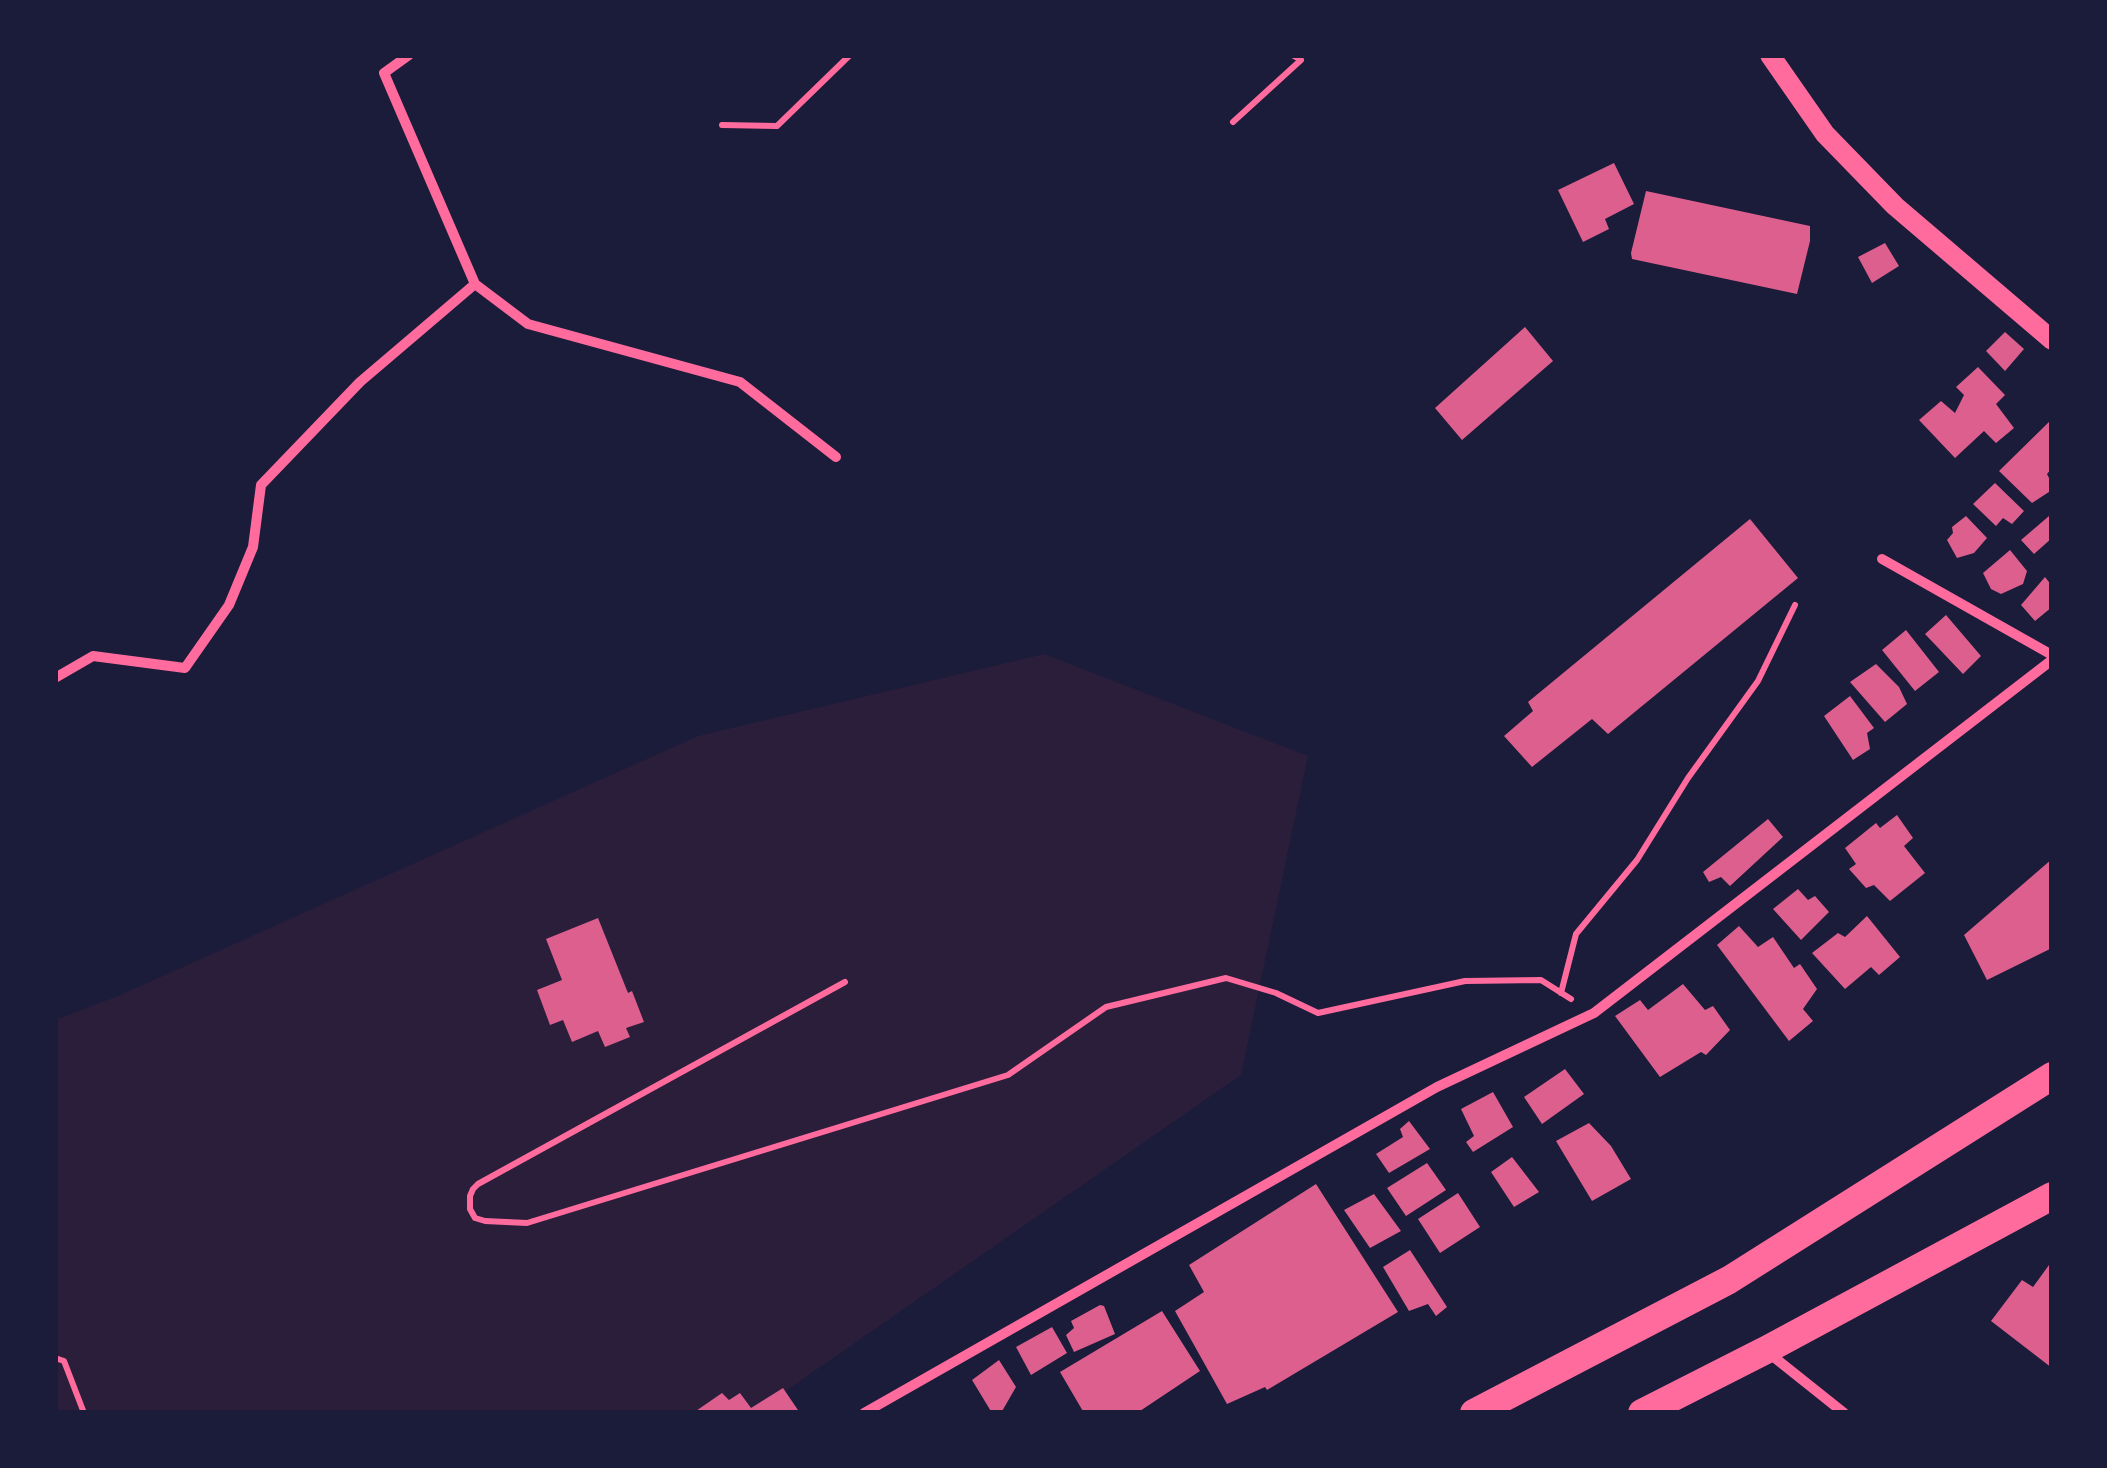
<!DOCTYPE html>
<html>
<head>
<meta charset="utf-8">
<style>
	body { margin:0 }
	#map { position:relative; width:2107px; height:1468px; overflow:hidden; background:#1b1b3a; font-family:"Fira Sans",sans-serif }
	canvas { display:block }
	.frame { position:absolute; inset:0; border:58px solid #1b1b3a; pointer-events:none }
</style>
</head>
<body>
<div id="map">
<canvas width="2107" height="1468"></canvas>
<div class="frame"></div>
</div>
<script>
const c = document.querySelector('canvas').getContext('2d');
c.lineJoin = 'round';
function fillPath(path, color) {
  c.fillStyle = color;
  c.fill(path, 'evenodd');
}
function toPath(rows) {
  const path = new Path2D();
  for (const r of rows) {
    path.moveTo(r[0], r[1]);
    for (let i = 2; i < r.length; i += 2) path.lineTo(r[i], r[i + 1]);
  }
  return path;
}
function trace(path, color, width, dash) {
  c.strokeStyle = color;
  c.lineWidth = width;
  c.lineCap = dash ? 'butt' : 'round';
  c.setLineDash(dash || []);
  c.stroke(path);
}
fillPath(toPath([
	[1044,654,1308,756,1241,1075,754,1413,55,1413,55,1020,118,996,698,736]
]), '#2a1e3b');
fillPath(toPath([
	[1614,163,1634,204,1605,219,1609,229,1583,242,1558,190],
	[1646,191,1810,226,1810,241,1797,294,1632,259,1631,253],
	[1885,243,1899,266,1872,283,1858,257],
	[1525,327,1553,361,1462,440,1435,408],
	[2005,332,2024,349,2005,371,1986,351],
	[1978,367,2005,395,1996,404,2014,428,1996,443,1984,431,1955,458,1919,420,1941,401,1955,413,1964,395,1956,387],
	[2052,419,2052,468,2047,474,2052,484,2052,490,2032,503,1999,471],
	[1995,483,2024,511,2012,524,2003,518,1996,526,1973,504],
	[1966,516,1987,538,1974,553,1957,558,1947,540,1953,533,1952,527],
	[2049,516,2052,520,2052,538,2034,554,2021,540],
	[1750,519,1798,578,1608,734,1592,719,1532,767,1504,736,1533,711,1528,702],
	[2010,550,2027,571,2023,584,2001,594,1991,589,1983,573],
	[2045,577,2052,586,2052,607,2035,621,2021,605],
	[1946,615,1981,656,1963,674,1925,634],
	[1906,630,1939,672,1915,691,1882,650],
	[1876,664,1899,687,1907,704,1885,722,1850,682],
	[1850,696,1874,728,1867,733,1870,749,1853,760,1824,716],
	[1897,815,1913,838,1904,846,1925,873,1890,901,1874,885,1866,888,1849,869,1856,864,1845,848,1876,823,1880,828],
	[1768,819,1783,837,1730,886,1721,877,1709,882,1703,872],
	[2052,859,2052,948,1987,980,1964,935],
	[1798,889,1808,900,1815,896,1829,912,1801,940,1773,909],
	[1867,916,1900,957,1879,975,1871,967,1845,989,1812,953,1838,933,1845,937],
	[598,918,628,993,632,991,644,1022,626,1028,630,1037,605,1047,598,1031,572,1042,563,1020,550,1025,537,990,562,980,546,939],
	[1739,926,1758,947,1773,937,1794,968,1800,964,1817,989,1803,1009,1813,1021,1789,1041,1717,945],
	[1683,984,1705,1010,1713,1006,1730,1030,1706,1055,1701,1052,1660,1077,1615,1016,1640,1000,1648,1010],
	[1565,1069,1584,1094,1542,1124,1524,1097],
	[1493,1092,1513,1127,1473,1152,1466,1142,1474,1136,1461,1109],
	[1409,1121,1430,1149,1389,1173,1376,1154,1403,1137,1400,1129],
	[1589,1123,1611,1146,1631,1179,1592,1201,1556,1141],
	[1512,1157,1539,1192,1514,1207,1491,1172],
	[1427,1163,1446,1190,1406,1216,1387,1188],
	[1316,1184,1398,1312,1267,1390,1265,1387,1227,1404,1175,1311,1204,1292,1189,1265],
	[1458,1193,1480,1227,1440,1253,1418,1219],
	[1374,1194,1401,1231,1370,1248,1344,1210],
	[1410,1250,1447,1307,1436,1316,1428,1304,1409,1311,1383,1267],
	[2049,1265,2052,1267,2052,1368,1991,1321,2022,1280,2033,1287],
	[1100,1305,1104,1306,1115,1334,1074,1352,1066,1335,1074,1328,1071,1321],
	[1162,1311,1200,1371,1137,1413,1084,1413,1060,1372],
	[1052,1327,1067,1353,1031,1375,1016,1347],
	[999,1360,1016,1387,1001,1413,992,1413,972,1380],
	[783,1388,800,1413,693,1413,722,1393,729,1400,740,1393,751,1408]
]), '#dd5f8e');
trace(toPath([
	[1233,122,1301,60,1292,55],
	[722,125,777,126,850,55],
	[845,982,478,1184,473,1189,470,1196,470,1209,475,1218,485,1221,527,1223,1008,1075,1106,1007,1226,978,1276,993,1318,1013,1465,981,1541,980,1571,999],
	[1561,993,1576,934,1637,860,1688,778,1758,681,1795,605],
	[55,1358,64,1361,84,1413]
]), '#ff6b9d', 6);
trace(toPath([
	[409,55,384,73,475,284,528,324,740,382,836,457],
	[1882,559,2052,655],
	[55,678,93,656,185,668,229,605,253,547,261,485,360,382,475,284],
	[1770,1354,1844,1413],
	[864,1413,1437,1087,1594,1013,2052,660]
]), '#ff6b9d', 10);
trace(toPath([
	[1770,55,1825,134,1895,206,2052,340]
]), '#ff6b9d', 20);
trace(toPath([
	[1474,1413,1729,1280,2052,1076],
	[1642,1413,1766,1350,2052,1196]
]), '#ff6b9d', 28);
</script>
</body>
</html>
